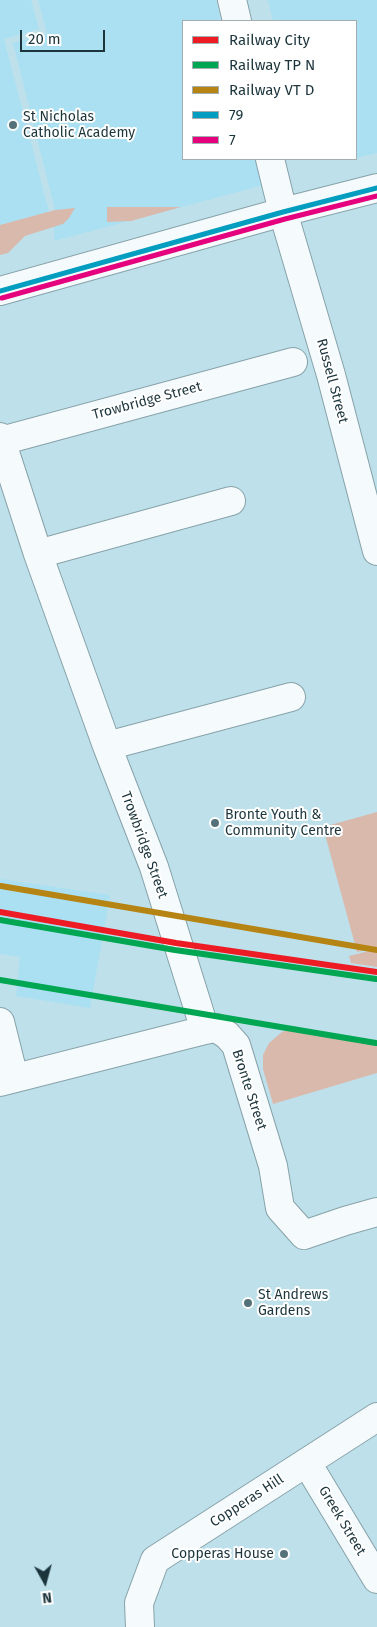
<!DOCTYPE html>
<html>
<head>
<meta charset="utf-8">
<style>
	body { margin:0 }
	#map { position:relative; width:377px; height:1627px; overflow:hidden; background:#bee0eb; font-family:"Fira Sans",sans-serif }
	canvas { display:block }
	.legend { position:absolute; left:182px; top:20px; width:175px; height:140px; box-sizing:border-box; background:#fff; border:1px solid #a4aeb1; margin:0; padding:6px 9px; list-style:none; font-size:15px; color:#1c353d }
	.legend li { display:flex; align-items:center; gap:10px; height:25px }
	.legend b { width:25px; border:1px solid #a4aeb1 }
	.north { position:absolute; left:20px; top:1557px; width:50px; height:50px; -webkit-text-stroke:4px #fff; paint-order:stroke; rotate:173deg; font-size:14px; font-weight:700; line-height:20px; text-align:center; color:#1c353d }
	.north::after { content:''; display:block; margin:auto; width:18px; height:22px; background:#1c353d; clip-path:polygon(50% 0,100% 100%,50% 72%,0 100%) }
	.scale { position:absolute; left:20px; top:30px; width:85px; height:22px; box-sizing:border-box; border:2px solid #1c353d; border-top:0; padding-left:6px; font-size:15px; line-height:18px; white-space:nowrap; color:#1c353d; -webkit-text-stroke:4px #fff; paint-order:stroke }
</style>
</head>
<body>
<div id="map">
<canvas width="377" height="1627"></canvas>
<ul class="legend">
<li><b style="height:6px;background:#ed1c24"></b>Railway City</li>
<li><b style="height:6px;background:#00a651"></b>Railway TP N</li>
<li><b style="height:6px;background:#b58412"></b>Railway VT D</li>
<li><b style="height:6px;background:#039dc0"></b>79</li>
<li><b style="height:6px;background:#e5007d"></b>7</li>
</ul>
<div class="north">N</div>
<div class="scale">20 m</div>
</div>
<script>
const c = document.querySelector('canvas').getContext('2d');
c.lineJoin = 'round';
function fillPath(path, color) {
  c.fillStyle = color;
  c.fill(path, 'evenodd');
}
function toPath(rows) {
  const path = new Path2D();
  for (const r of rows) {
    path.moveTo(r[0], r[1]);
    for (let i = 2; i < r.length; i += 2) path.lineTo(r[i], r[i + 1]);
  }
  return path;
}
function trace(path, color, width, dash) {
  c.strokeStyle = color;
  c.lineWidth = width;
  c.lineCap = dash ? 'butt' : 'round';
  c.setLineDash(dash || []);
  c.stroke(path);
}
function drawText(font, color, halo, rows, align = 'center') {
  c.font = font + ' "Fira Sans",sans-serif';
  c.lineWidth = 4;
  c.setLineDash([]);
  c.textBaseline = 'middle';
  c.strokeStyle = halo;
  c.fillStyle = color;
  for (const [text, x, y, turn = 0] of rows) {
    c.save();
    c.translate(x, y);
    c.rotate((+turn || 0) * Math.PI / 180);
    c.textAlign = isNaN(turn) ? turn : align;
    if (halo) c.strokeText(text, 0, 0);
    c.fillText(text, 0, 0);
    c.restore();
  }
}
fillPath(toPath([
	[0,0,31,0,39,29,4,39,49,212,0,225],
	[38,0,216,0,221,21,183,21,183,159,258,159,264,185,54,241,55,210,13,43,47,34],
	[268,0,377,0,377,153,356,158,356,21,273,21],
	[0,879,110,895,90,1008,16,996,20,957,0,954]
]), '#aae0f2');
fillPath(toPath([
	[107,207,181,207,131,221,107,222],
	[75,208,69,218,63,224,25,236,8,253,0,255,0,225,55,210],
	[377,812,377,947,357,952,323,827],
	[377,949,377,967,351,963,349,956],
	[293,1028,377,1043,377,1073,273,1104,263,1069,263,1055,269,1043,282,1032]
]), '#dab9ad');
const minor = toPath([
	[232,0,237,21],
	[270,159,283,212,331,375,377,551],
	[0,291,283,212,377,188],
	[0,437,38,554,107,746,154,867,205,1030],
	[1,441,293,362],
	[38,554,231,501],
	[107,746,291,697],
	[0,1022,14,1078],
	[0,1082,205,1030,216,1028,227,1035,236,1045,273,1166,280,1208,304,1235,345,1221,377,1212],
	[307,1463,377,1579],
	[140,1627,139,1603,155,1560,377,1417]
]);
trace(minor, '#87a2aa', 30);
trace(minor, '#f5fafc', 28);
trace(toPath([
	[0,291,283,212,377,188]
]), '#039dc0', 5);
trace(toPath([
	[2,298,285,219,377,196]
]), '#e5007d', 5);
trace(toPath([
	[0,912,176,943,377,972]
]), '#ed1c24', 6);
trace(toPath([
	[0,920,175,950,376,979],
	[0,980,376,1043]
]), '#00a651', 6);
trace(toPath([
	[1,886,377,950]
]), '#b58412', 6);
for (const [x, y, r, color] of [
	[13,125,5,"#55717a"],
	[215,823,5,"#55717a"],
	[248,1303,5,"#55717a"],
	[284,1554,5,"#55717a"]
]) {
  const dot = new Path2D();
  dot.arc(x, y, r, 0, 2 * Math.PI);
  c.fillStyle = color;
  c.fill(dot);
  trace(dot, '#fff', 2);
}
drawText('14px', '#1c353d', '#fff', [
	["St Nicholas",23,117],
	["Catholic Academy",23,133],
	["Bronte Youth &",225,815],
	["Community Centre",225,831],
	["St Andrews",258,1295],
	["Gardens",258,1311],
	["Copperas House",274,1554,"right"]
], 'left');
drawText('14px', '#1c353d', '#fff', [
	["Russell Street",332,381,75],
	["Trowbridge Street",147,401,-15],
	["Trowbridge Street",144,845,70],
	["Bronte Street",249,1090,72],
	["Copperas Hill",247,1501,-33],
	["Greek Street",342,1521,59]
]);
</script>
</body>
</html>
